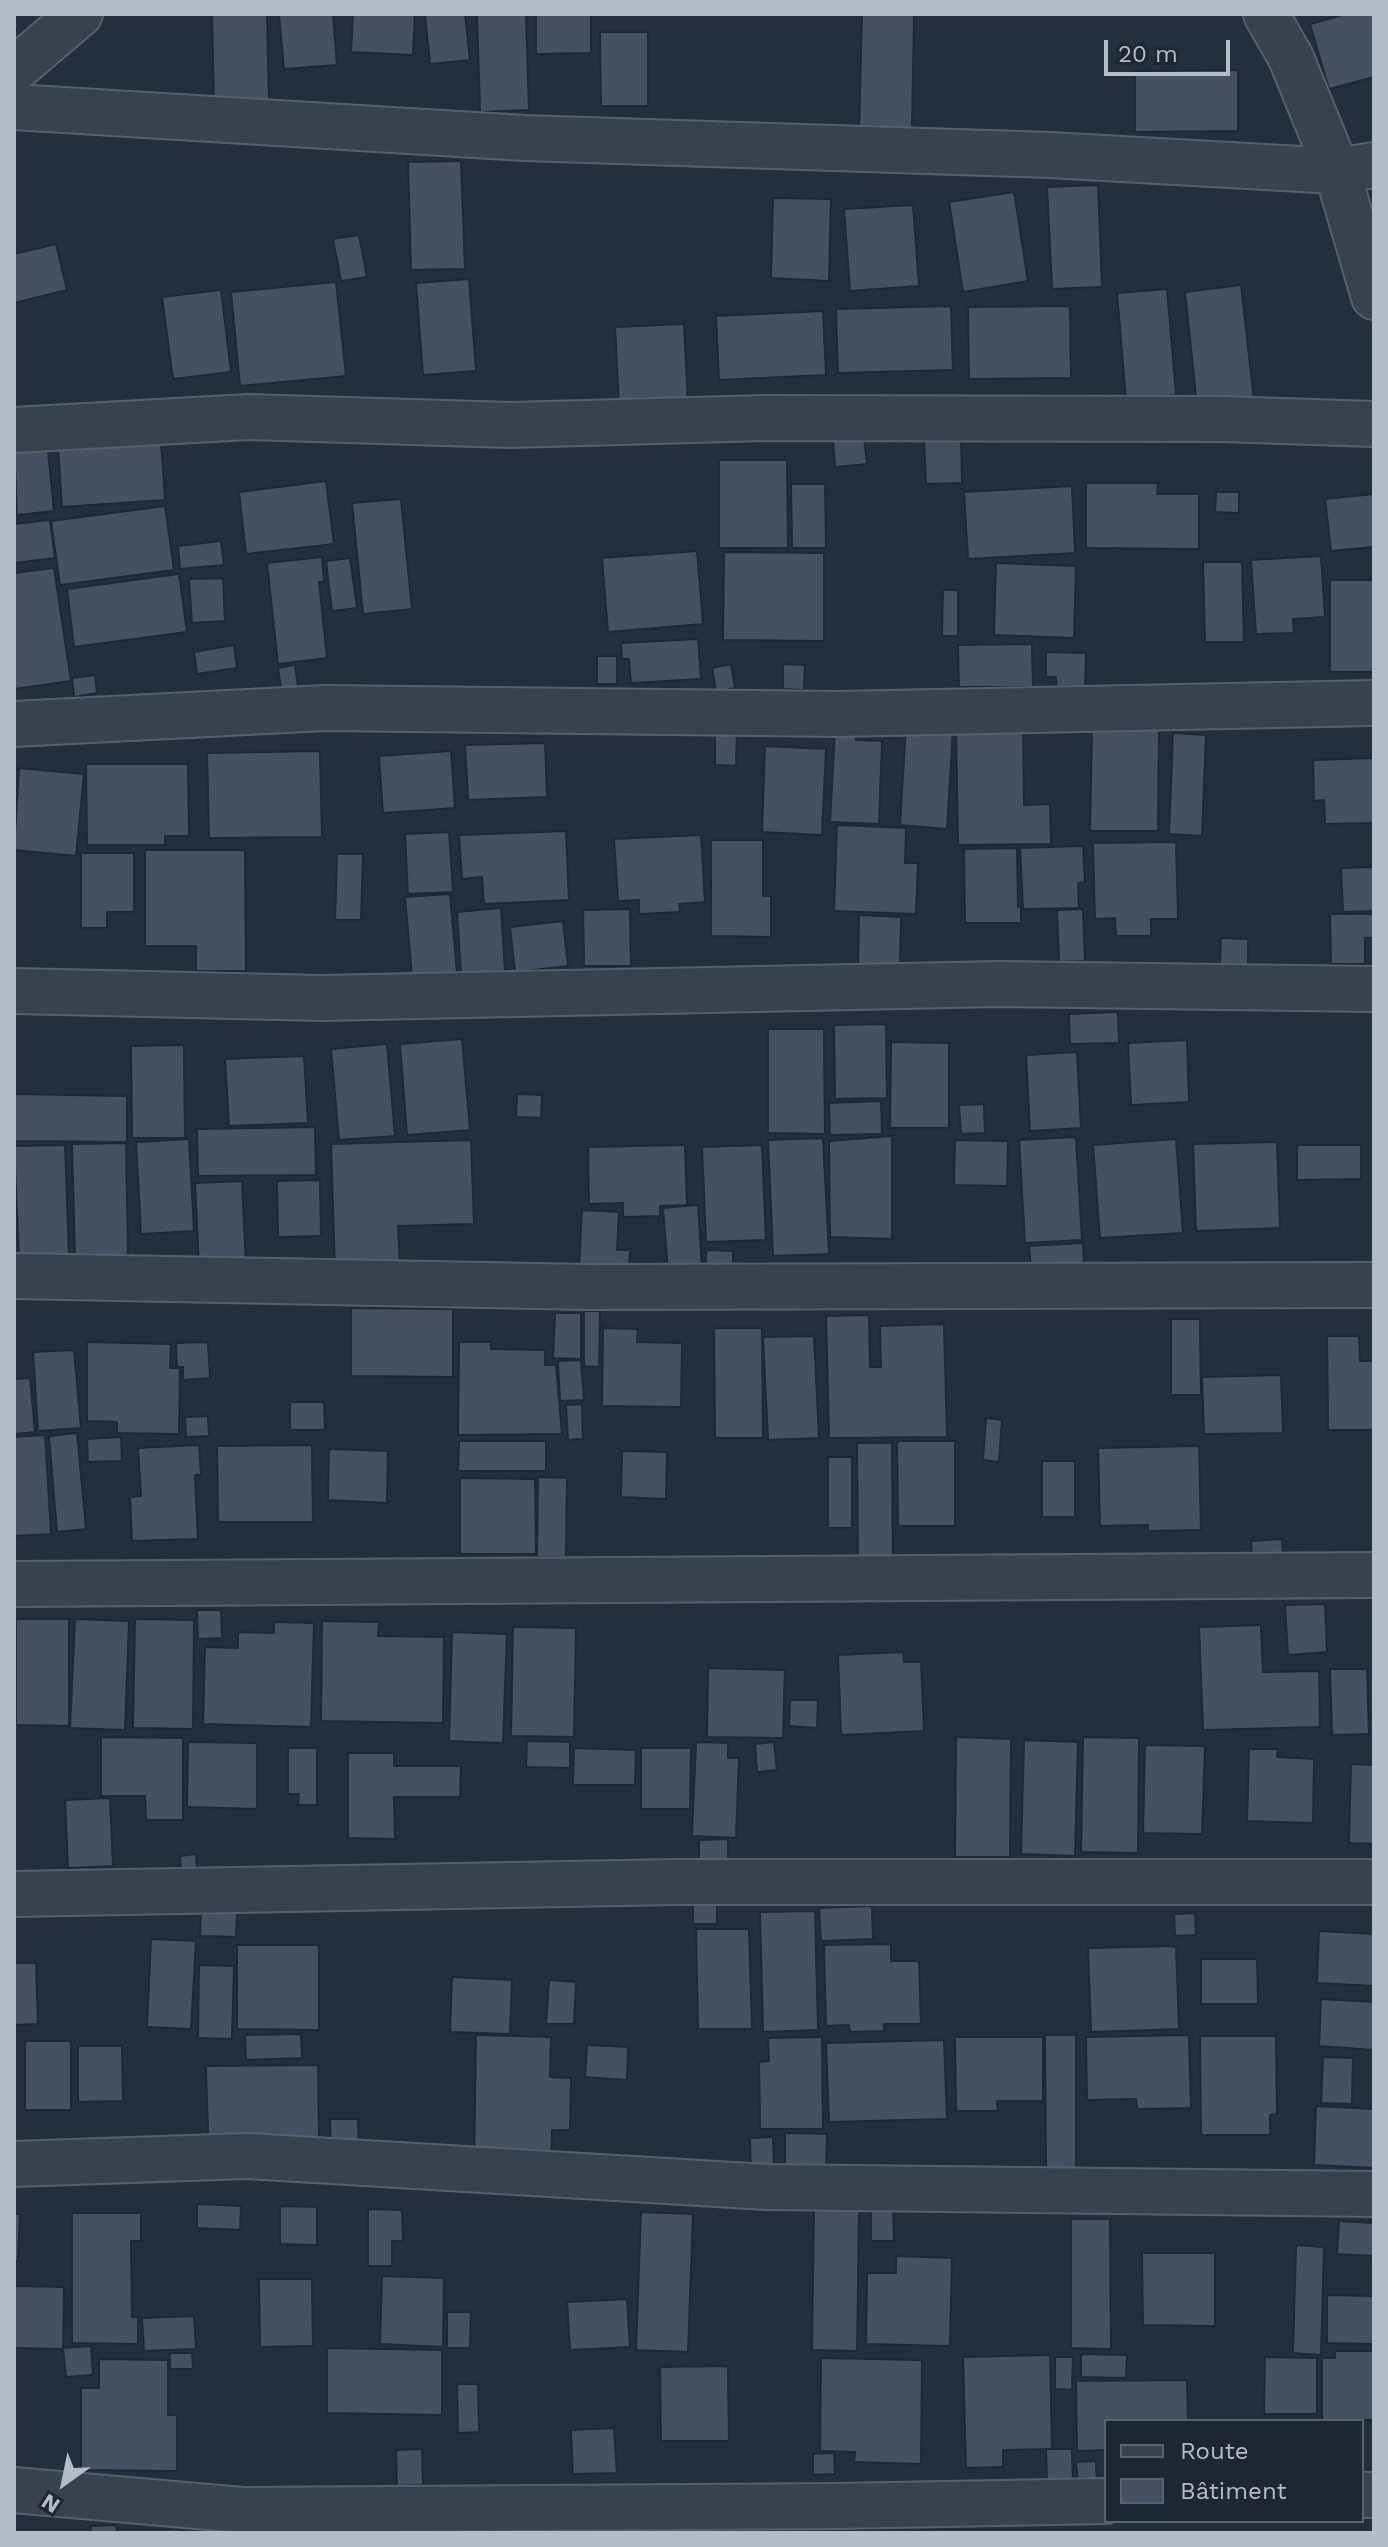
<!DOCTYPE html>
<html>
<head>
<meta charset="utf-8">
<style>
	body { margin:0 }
	#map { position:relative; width:1388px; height:2547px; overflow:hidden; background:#242f3e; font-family:"Work Sans",sans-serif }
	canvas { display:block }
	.frame { position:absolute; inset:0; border:16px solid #b4bcc9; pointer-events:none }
	.legend { position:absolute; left:1104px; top:2419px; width:260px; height:104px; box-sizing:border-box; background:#1d2633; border:2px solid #59626f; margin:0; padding:10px 14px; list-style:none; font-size:24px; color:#b4bcc9 }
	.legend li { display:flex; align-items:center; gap:16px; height:40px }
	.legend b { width:40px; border:2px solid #59626f }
	.north { position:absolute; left:24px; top:2443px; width:80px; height:80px; -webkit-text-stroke:6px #1d2633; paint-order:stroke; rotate:213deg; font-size:22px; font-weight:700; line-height:32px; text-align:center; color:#b4bcc9 }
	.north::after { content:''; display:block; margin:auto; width:28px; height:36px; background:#b4bcc9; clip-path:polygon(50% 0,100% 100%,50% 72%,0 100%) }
	.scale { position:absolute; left:1104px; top:40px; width:126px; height:36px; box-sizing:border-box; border:4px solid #b4bcc9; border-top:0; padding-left:10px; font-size:24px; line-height:28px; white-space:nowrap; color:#b4bcc9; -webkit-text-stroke:6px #1d2633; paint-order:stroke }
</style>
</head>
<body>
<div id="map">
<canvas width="1388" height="2547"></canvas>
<div class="frame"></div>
<ul class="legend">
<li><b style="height:10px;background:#38414e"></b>Route</li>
<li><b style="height:22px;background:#455162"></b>Bâtiment</li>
</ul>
<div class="north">N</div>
<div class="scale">20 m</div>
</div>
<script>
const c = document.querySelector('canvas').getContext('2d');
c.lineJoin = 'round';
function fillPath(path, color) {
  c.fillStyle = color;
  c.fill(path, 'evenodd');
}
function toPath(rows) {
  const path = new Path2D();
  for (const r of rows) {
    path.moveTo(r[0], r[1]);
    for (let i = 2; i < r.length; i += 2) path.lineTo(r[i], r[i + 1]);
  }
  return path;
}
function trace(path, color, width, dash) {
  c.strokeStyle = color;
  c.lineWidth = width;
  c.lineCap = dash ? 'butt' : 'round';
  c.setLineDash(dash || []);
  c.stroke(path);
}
const building = toPath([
	[212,14,267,14,269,104,214,105,212,14],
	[279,14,333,14,337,65,284,69,279,14],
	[353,14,415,14,413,55,351,52,353,14],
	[425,14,465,14,470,60,430,64,425,14],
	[477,14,526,14,529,110,480,112,477,14],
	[536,14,591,14,591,53,536,54,536,14],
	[862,14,914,14,912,133,859,131,862,14],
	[1346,14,1374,14,1374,77,1329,89,1310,24,1346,14],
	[600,32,648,32,648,106,601,106,600,32],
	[1238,70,1238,131,1135,132,1135,71,1238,70],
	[461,161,465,269,411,270,408,162,461,161],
	[1098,185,1102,287,1052,289,1047,187,1098,185],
	[1014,192,1028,281,963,292,949,202,1014,192],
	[773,198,831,199,829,281,771,278,773,198],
	[913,205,919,286,850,291,844,209,913,205],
	[359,235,367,277,341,281,333,239,359,235],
	[56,244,67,290,14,303,14,254,56,244],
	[469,279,476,371,423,375,416,283,469,279],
	[336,282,346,376,240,386,231,292,336,282],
	[1241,285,1254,400,1197,405,1185,292,1241,285],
	[1167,289,1176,395,1126,399,1117,293,1167,289],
	[221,290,231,372,173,379,162,297,221,290],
	[951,306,953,370,838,373,836,309,951,306],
	[1070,306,1071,378,969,379,968,307,1070,306],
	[823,311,826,375,719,380,716,316,823,311],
	[684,324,688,404,619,407,615,327,684,324],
	[864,437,867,464,835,467,833,440,864,437],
	[924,440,961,440,962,483,926,484,924,440],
	[47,441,54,511,17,515,14,446,47,441],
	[161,442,165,500,62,507,58,448,161,442],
	[719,460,787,460,788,548,719,548,719,460],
	[326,481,334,544,246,554,239,492,326,481],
	[1086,483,1158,483,1157,494,1199,494,1199,549,1086,548,1086,483],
	[791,484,825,484,826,548,792,548,791,484],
	[1072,486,1075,553,968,559,964,492,1072,486],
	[1216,492,1239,492,1239,513,1215,512,1216,492],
	[1374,494,1374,547,1331,551,1325,499,1374,494],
	[401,499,412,609,363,614,352,503,401,499],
	[165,506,174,570,60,585,51,521,165,506],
	[50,520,55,558,14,563,14,524,50,520],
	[221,541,224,565,180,569,178,546,221,541],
	[697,551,703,624,608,632,602,558,697,551],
	[724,552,824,553,824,641,723,640,724,552],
	[1321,556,1325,617,1293,619,1294,633,1256,634,1251,560,1321,556],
	[322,557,324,582,319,582,327,658,278,664,267,563,322,557],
	[350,558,357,608,332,611,326,561,350,558],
	[1203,562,1242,562,1244,642,1205,642,1203,562],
	[996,563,1076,566,1074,638,994,635,996,563],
	[54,568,71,681,14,689,14,573,54,568],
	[179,574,187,632,74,647,67,589,179,574],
	[223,578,225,621,192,623,189,579,223,578],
	[1330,580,1374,580,1374,672,1330,672,1330,580],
	[943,590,958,590,958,636,942,636,943,590],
	[698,639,701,679,631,683,629,659,622,659,621,643,698,639],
	[1032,644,1033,687,959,687,958,645,1032,644],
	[234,645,237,668,197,674,194,652,234,645],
	[1046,652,1086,653,1085,690,1057,690,1056,677,1046,677,1046,652],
	[597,656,617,656,617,684,597,684,597,656],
	[731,664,735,688,716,692,712,668,731,664],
	[783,664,805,665,804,690,783,689,783,664],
	[295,665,298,687,281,689,278,668,295,665],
	[95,675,97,693,74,697,72,678,95,675],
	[956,725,1023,725,1024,805,1050,804,1051,844,958,845,956,725],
	[906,726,953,730,947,829,900,825,906,726],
	[1092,729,1159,730,1158,831,1090,831,1092,729],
	[835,730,856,731,856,740,882,741,879,824,830,822,835,730],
	[1173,733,1206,735,1202,836,1169,834,1173,733],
	[715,734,737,735,736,766,715,765,715,734],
	[545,743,547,797,468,800,465,745,545,743],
	[765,746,826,749,822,835,762,832,765,746],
	[320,751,322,837,209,838,207,753,320,751],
	[451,751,455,808,383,813,379,756,451,751],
	[1374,758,1374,823,1325,824,1324,800,1314,801,1313,760,1374,758],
	[86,764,188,764,189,836,165,836,165,845,87,845,86,764],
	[19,768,84,774,76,856,14,850,19,768],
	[837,825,906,828,905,863,918,863,916,914,834,911,837,825],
	[566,831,569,900,484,904,482,877,462,879,459,835,566,831],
	[449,832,453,892,408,894,405,834,449,832],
	[701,835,705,902,679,904,680,912,639,914,639,900,618,901,614,839,701,835],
	[711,840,763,840,763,896,771,896,771,937,711,936,711,840],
	[1176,842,1178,919,1151,919,1151,936,1116,936,1115,918,1095,919,1093,843,1176,842],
	[1083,846,1085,882,1078,883,1079,908,1023,909,1020,848,1083,846],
	[1017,848,1018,907,1021,906,1021,923,965,923,964,849,1017,848],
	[145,850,245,850,246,971,196,971,196,946,145,946,145,850],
	[81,853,134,853,134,912,107,912,107,928,81,928,81,853],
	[337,854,363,854,361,920,335,920,337,854],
	[1374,867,1374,911,1343,912,1341,868,1374,867],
	[450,894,457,973,412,977,405,897,450,894],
	[501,908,505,971,461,974,457,912,501,908],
	[630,909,631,966,584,966,583,910,630,909],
	[1083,909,1085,961,1059,962,1057,910,1083,909],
	[1330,914,1373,914,1373,938,1365,938,1365,964,1331,964,1330,914],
	[859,915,901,917,900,968,858,966,859,915],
	[563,921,568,966,515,972,510,927,563,921],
	[1221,938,1248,939,1248,965,1220,964,1221,938],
	[1118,1012,1119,1043,1070,1044,1069,1014,1118,1012],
	[886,1024,887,1098,835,1099,834,1025,886,1024],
	[768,1029,824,1029,825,1134,768,1133,768,1029],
	[462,1039,470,1130,407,1135,400,1044,462,1039],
	[1187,1040,1189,1102,1131,1105,1128,1043,1187,1040],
	[891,1042,949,1043,949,1128,890,1128,891,1042],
	[387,1044,395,1136,339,1140,331,1049,387,1044],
	[184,1045,185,1138,132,1138,131,1046,184,1045],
	[1077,1052,1081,1128,1030,1131,1026,1055,1077,1052],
	[304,1056,308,1123,229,1126,225,1059,304,1056],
	[14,1094,127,1096,127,1142,14,1141,14,1094],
	[517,1094,542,1095,541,1118,516,1117,517,1094],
	[881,1101,882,1134,830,1135,829,1103,881,1101],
	[984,1104,985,1133,961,1134,959,1105,984,1104],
	[315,1127,316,1175,198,1176,197,1129,315,1127],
	[892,1136,892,1239,830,1237,829,1141,892,1136],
	[1076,1137,1082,1240,1025,1243,1019,1140,1076,1137],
	[823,1138,829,1254,773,1256,768,1140,823,1138],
	[189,1139,194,1231,141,1234,136,1142,189,1139],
	[1176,1139,1183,1233,1100,1238,1093,1145,1176,1139],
	[471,1140,474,1224,398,1226,400,1268,335,1269,331,1144,471,1140],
	[955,1140,1008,1141,1007,1186,954,1185,955,1140],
	[1277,1142,1280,1228,1196,1231,1193,1144,1277,1142],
	[126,1143,128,1255,75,1256,72,1144,126,1143],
	[65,1145,69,1256,19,1258,14,1146,65,1145],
	[685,1145,687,1205,660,1206,660,1216,623,1217,623,1203,589,1204,588,1147,685,1145],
	[762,1145,766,1240,706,1242,702,1147,762,1145],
	[1297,1145,1361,1145,1361,1179,1297,1180,1297,1145],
	[320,1180,321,1236,278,1237,277,1181,320,1180],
	[242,1181,246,1265,199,1267,195,1183,242,1181],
	[698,1205,702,1269,668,1271,663,1208,698,1205],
	[582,1210,619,1212,617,1250,630,1250,629,1270,579,1267,582,1210],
	[1083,1243,1084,1268,1031,1270,1029,1246,1083,1243],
	[706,1250,733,1251,733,1265,706,1265,706,1250],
	[351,1308,453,1309,453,1377,351,1376,351,1308],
	[584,1311,600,1311,599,1367,584,1366,584,1311],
	[555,1313,581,1313,581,1359,553,1358,555,1313],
	[869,1315,870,1367,881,1367,880,1326,944,1324,947,1437,829,1438,826,1316,869,1315],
	[1171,1319,1200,1319,1201,1395,1171,1395,1171,1319],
	[603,1328,638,1329,637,1342,682,1343,681,1407,602,1406,603,1328],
	[714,1328,762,1328,763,1438,715,1438,714,1328],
	[814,1336,819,1438,768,1440,763,1337,814,1336],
	[1327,1336,1359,1336,1360,1361,1374,1361,1374,1430,1328,1430,1327,1336],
	[87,1342,171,1344,170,1368,180,1368,179,1434,117,1433,117,1422,87,1421,87,1342],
	[208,1342,210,1378,183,1380,183,1367,177,1367,176,1343,208,1342],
	[459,1342,491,1342,491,1349,545,1350,545,1365,556,1365,562,1434,458,1435,459,1342],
	[74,1350,81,1428,38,1431,33,1352,74,1350],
	[581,1360,584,1400,560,1401,558,1361,581,1360],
	[1281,1375,1283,1433,1204,1434,1202,1377,1281,1375],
	[30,1378,35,1432,14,1434,14,1379,30,1378],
	[290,1402,324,1402,325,1430,290,1430,290,1402],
	[582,1404,583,1439,568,1440,566,1405,582,1404],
	[208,1416,209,1436,186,1437,185,1417,208,1416],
	[986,1418,1002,1420,999,1462,983,1460,986,1418],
	[77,1433,86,1529,57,1532,49,1436,77,1433],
	[45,1435,51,1534,14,1536,14,1437,45,1435],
	[121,1437,122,1461,88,1462,87,1439,121,1437],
	[459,1441,546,1441,546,1471,458,1471,459,1441],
	[897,1441,955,1441,955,1526,898,1526,897,1441],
	[857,1443,892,1443,893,1567,858,1567,857,1443],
	[199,1445,201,1475,195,1475,198,1539,132,1541,130,1497,141,1496,138,1448,199,1445],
	[312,1445,313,1522,218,1522,217,1446,312,1445],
	[1199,1446,1201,1530,1148,1531,1148,1525,1100,1526,1098,1448,1199,1446],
	[329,1449,388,1451,387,1503,328,1500,329,1449],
	[622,1451,667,1452,666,1499,621,1497,622,1451],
	[828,1457,852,1457,852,1528,828,1528,828,1457],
	[1042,1461,1075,1461,1075,1517,1042,1517,1042,1461],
	[538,1477,567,1478,566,1557,537,1557,538,1477],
	[460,1478,535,1479,536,1554,460,1554,460,1478],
	[1282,1539,1284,1564,1253,1567,1251,1541,1282,1539],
	[1325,1604,1327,1652,1288,1655,1285,1605,1325,1604],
	[197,1610,221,1610,222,1638,198,1639,197,1610],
	[16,1619,69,1619,69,1726,16,1725,16,1619],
	[75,1619,129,1621,125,1730,70,1728,75,1619],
	[135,1619,194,1620,193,1729,133,1728,135,1619],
	[322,1621,379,1622,378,1636,444,1637,443,1723,321,1721,322,1621],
	[274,1622,314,1623,311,1727,203,1724,205,1647,238,1648,238,1632,274,1633,274,1622],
	[1261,1625,1263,1672,1319,1671,1320,1727,1203,1730,1199,1627,1261,1625],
	[513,1627,576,1628,574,1737,511,1736,513,1627],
	[452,1632,507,1634,503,1743,449,1741,452,1632],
	[903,1652,904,1662,921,1662,924,1731,841,1735,838,1655,903,1652],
	[708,1668,785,1670,783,1738,707,1737,708,1668],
	[1330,1669,1367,1669,1369,1734,1332,1735,1330,1669],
	[790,1700,818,1700,817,1728,789,1726,790,1700],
	[101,1737,183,1738,183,1820,146,1820,145,1796,101,1796,101,1737],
	[956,1737,1011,1739,1010,1857,955,1857,956,1737],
	[1083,1737,1139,1738,1138,1853,1081,1852,1083,1737],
	[1024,1740,1078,1742,1075,1856,1021,1854,1024,1740],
	[527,1741,570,1742,570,1768,526,1767,527,1741],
	[188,1742,257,1743,257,1809,187,1807,188,1742],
	[696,1742,728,1743,728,1758,739,1758,736,1838,692,1836,696,1742],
	[774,1742,777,1770,757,1772,755,1744,774,1742],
	[1145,1745,1205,1746,1202,1834,1143,1833,1145,1745],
	[288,1748,317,1748,317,1805,298,1805,299,1794,288,1794,288,1748],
	[574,1748,636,1750,635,1785,573,1785,574,1748],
	[641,1748,691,1748,690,1809,641,1809,641,1748],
	[1249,1749,1278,1749,1277,1757,1314,1759,1313,1823,1247,1821,1249,1749],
	[348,1753,394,1753,394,1766,461,1766,460,1797,394,1797,395,1839,348,1838,348,1753],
	[1351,1764,1374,1765,1374,1844,1349,1843,1351,1764],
	[110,1798,113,1866,68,1868,65,1800,110,1798],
	[728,1839,728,1865,699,1865,699,1840,728,1839],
	[196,1854,197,1869,181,1871,180,1856,196,1854],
	[693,1903,717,1903,717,1924,693,1924,693,1903],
	[872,1906,873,1939,821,1941,819,1908,872,1906],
	[815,1911,818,2030,763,2032,760,1912,815,1911],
	[201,1912,237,1912,236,1937,200,1936,201,1912],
	[1195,1913,1196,1935,1175,1936,1174,1914,1195,1913],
	[696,1929,749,1929,752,2029,698,2029,696,1929],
	[1319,1931,1374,1934,1374,1986,1317,1983,1319,1931],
	[151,1939,196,1941,191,2029,147,2027,151,1939],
	[891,1944,891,1961,919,1961,921,2024,884,2024,884,2031,850,2032,849,2025,826,2026,824,1945,891,1944],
	[237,1945,319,1945,319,2030,237,2029,237,1945],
	[1176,1946,1179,2029,1091,2032,1088,1948,1176,1946],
	[1201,1959,1257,1959,1258,2004,1201,2004,1201,1959],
	[14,1963,36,1963,38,2024,14,2025,14,1963],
	[199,1965,234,1966,232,2039,198,2038,199,1965],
	[452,1977,512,1980,510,2034,450,2032,452,1977],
	[549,1980,576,1982,574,2024,546,2024,549,1980],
	[1321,1999,1374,2002,1374,2050,1319,2046,1321,1999],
	[301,2034,302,2058,246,2060,245,2035,301,2034],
	[476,2035,551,2037,550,2077,571,2078,570,2130,552,2130,551,2168,474,2166,476,2035],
	[1045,2035,1076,2035,1076,2168,1046,2169,1045,2035],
	[1189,2035,1191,2108,1137,2109,1136,2099,1087,2100,1086,2037,1189,2035],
	[1200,2036,1276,2036,1277,2114,1270,2115,1270,2135,1201,2135,1200,2036],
	[822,2037,823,2129,760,2129,759,2062,769,2061,768,2038,822,2037],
	[955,2037,1043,2037,1043,2101,997,2101,998,2111,956,2111,955,2037],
	[944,2040,947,2119,829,2122,826,2043,944,2040],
	[25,2041,71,2041,71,2110,25,2110,25,2041],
	[587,2045,628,2047,627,2080,585,2077,587,2045],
	[78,2046,122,2046,123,2101,78,2102,78,2046],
	[1323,2057,1353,2058,1352,2104,1321,2103,1323,2057],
	[318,2065,319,2137,305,2137,305,2150,231,2151,231,2134,208,2135,206,2066,318,2065],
	[1316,2106,1374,2109,1374,2168,1314,2165,1316,2106],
	[330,2119,358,2119,359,2153,331,2153,330,2119],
	[785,2133,827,2134,826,2172,785,2171,785,2133],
	[773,2137,774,2170,751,2170,750,2138,773,2137],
	[197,2204,241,2206,240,2230,197,2228,197,2204],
	[280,2206,317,2207,317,2245,280,2244,280,2206],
	[814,2208,859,2209,857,2351,812,2350,814,2208],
	[368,2209,402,2210,403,2241,392,2241,392,2266,368,2266,368,2209],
	[893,2210,894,2241,871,2241,871,2211,893,2210],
	[641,2212,693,2214,688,2352,636,2350,641,2212],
	[72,2213,141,2213,141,2241,131,2241,132,2317,138,2317,138,2344,72,2343,72,2213],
	[14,2214,20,2214,18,2261,14,2261,14,2214],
	[1071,2219,1110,2219,1111,2349,1071,2348,1071,2219],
	[1339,2221,1374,2223,1374,2256,1337,2254,1339,2221],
	[1296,2245,1324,2247,1321,2355,1293,2353,1296,2245],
	[1142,2253,1215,2253,1215,2326,1143,2325,1142,2253],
	[896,2256,952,2258,950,2346,866,2344,867,2273,896,2273,896,2256],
	[382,2276,444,2278,443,2347,380,2344,382,2276],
	[259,2279,312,2279,313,2346,260,2347,259,2279],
	[14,2286,64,2287,63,2349,14,2348,14,2286],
	[1327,2295,1374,2296,1374,2344,1327,2343,1327,2295],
	[627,2299,630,2347,570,2350,567,2302,627,2299],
	[447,2312,471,2312,470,2348,447,2348,447,2312],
	[194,2316,196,2349,144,2351,142,2318,194,2316],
	[91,2346,93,2375,66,2377,63,2348,91,2346],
	[327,2348,442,2350,442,2415,327,2413,327,2348],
	[1335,2351,1374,2351,1374,2420,1322,2420,1322,2358,1335,2358,1335,2351],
	[170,2353,192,2353,193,2369,170,2369,170,2353],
	[1081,2354,1127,2355,1126,2378,1081,2377,1081,2354],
	[1050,2355,1052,2449,1003,2450,1003,2467,966,2468,963,2357,1050,2355],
	[1055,2357,1073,2357,1072,2390,1055,2389,1055,2357],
	[1265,2357,1317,2358,1317,2414,1264,2414,1265,2357],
	[821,2358,922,2360,921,2464,854,2462,855,2452,820,2451,821,2358],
	[99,2359,168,2360,168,2415,177,2415,177,2471,81,2470,81,2388,99,2388,99,2359],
	[728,2366,729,2441,661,2441,660,2367,728,2366],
	[1187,2380,1188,2421,1106,2421,1106,2450,1077,2451,1076,2381,1187,2380],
	[457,2384,478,2384,479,2432,458,2433,457,2384],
	[614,2428,617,2473,573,2474,571,2430,614,2428],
	[422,2449,423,2485,397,2486,396,2450,422,2449],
	[1046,2449,1072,2449,1073,2481,1047,2482,1046,2449],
	[834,2453,835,2474,813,2475,813,2454,834,2453],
	[1096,2461,1097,2484,1078,2484,1076,2462,1096,2461],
	[116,2525,117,2533,91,2533,91,2526,116,2525]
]);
fillPath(building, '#455162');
trace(building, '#1f2835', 2);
const minor = toPath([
	[1266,14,1291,58,1337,171,1374,297],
	[14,70,80,14],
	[14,107,524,138,1050,155,1337,171,1374,165],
	[14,430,248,417,511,425,765,418,1221,419,1374,424],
	[14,724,325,708,839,714,1374,703],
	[14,991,322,998,999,984,1374,989],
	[14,1276,588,1287,1374,1285],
	[14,1584,1374,1575],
	[14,1894,676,1882,1374,1882],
	[14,2164,247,2156,767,2187,1374,2194],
	[14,2490,242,2510,838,2506,1106,2501],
	[1362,2495,1374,2495]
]);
trace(minor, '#565f6c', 48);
trace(minor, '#38414e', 44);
</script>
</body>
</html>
